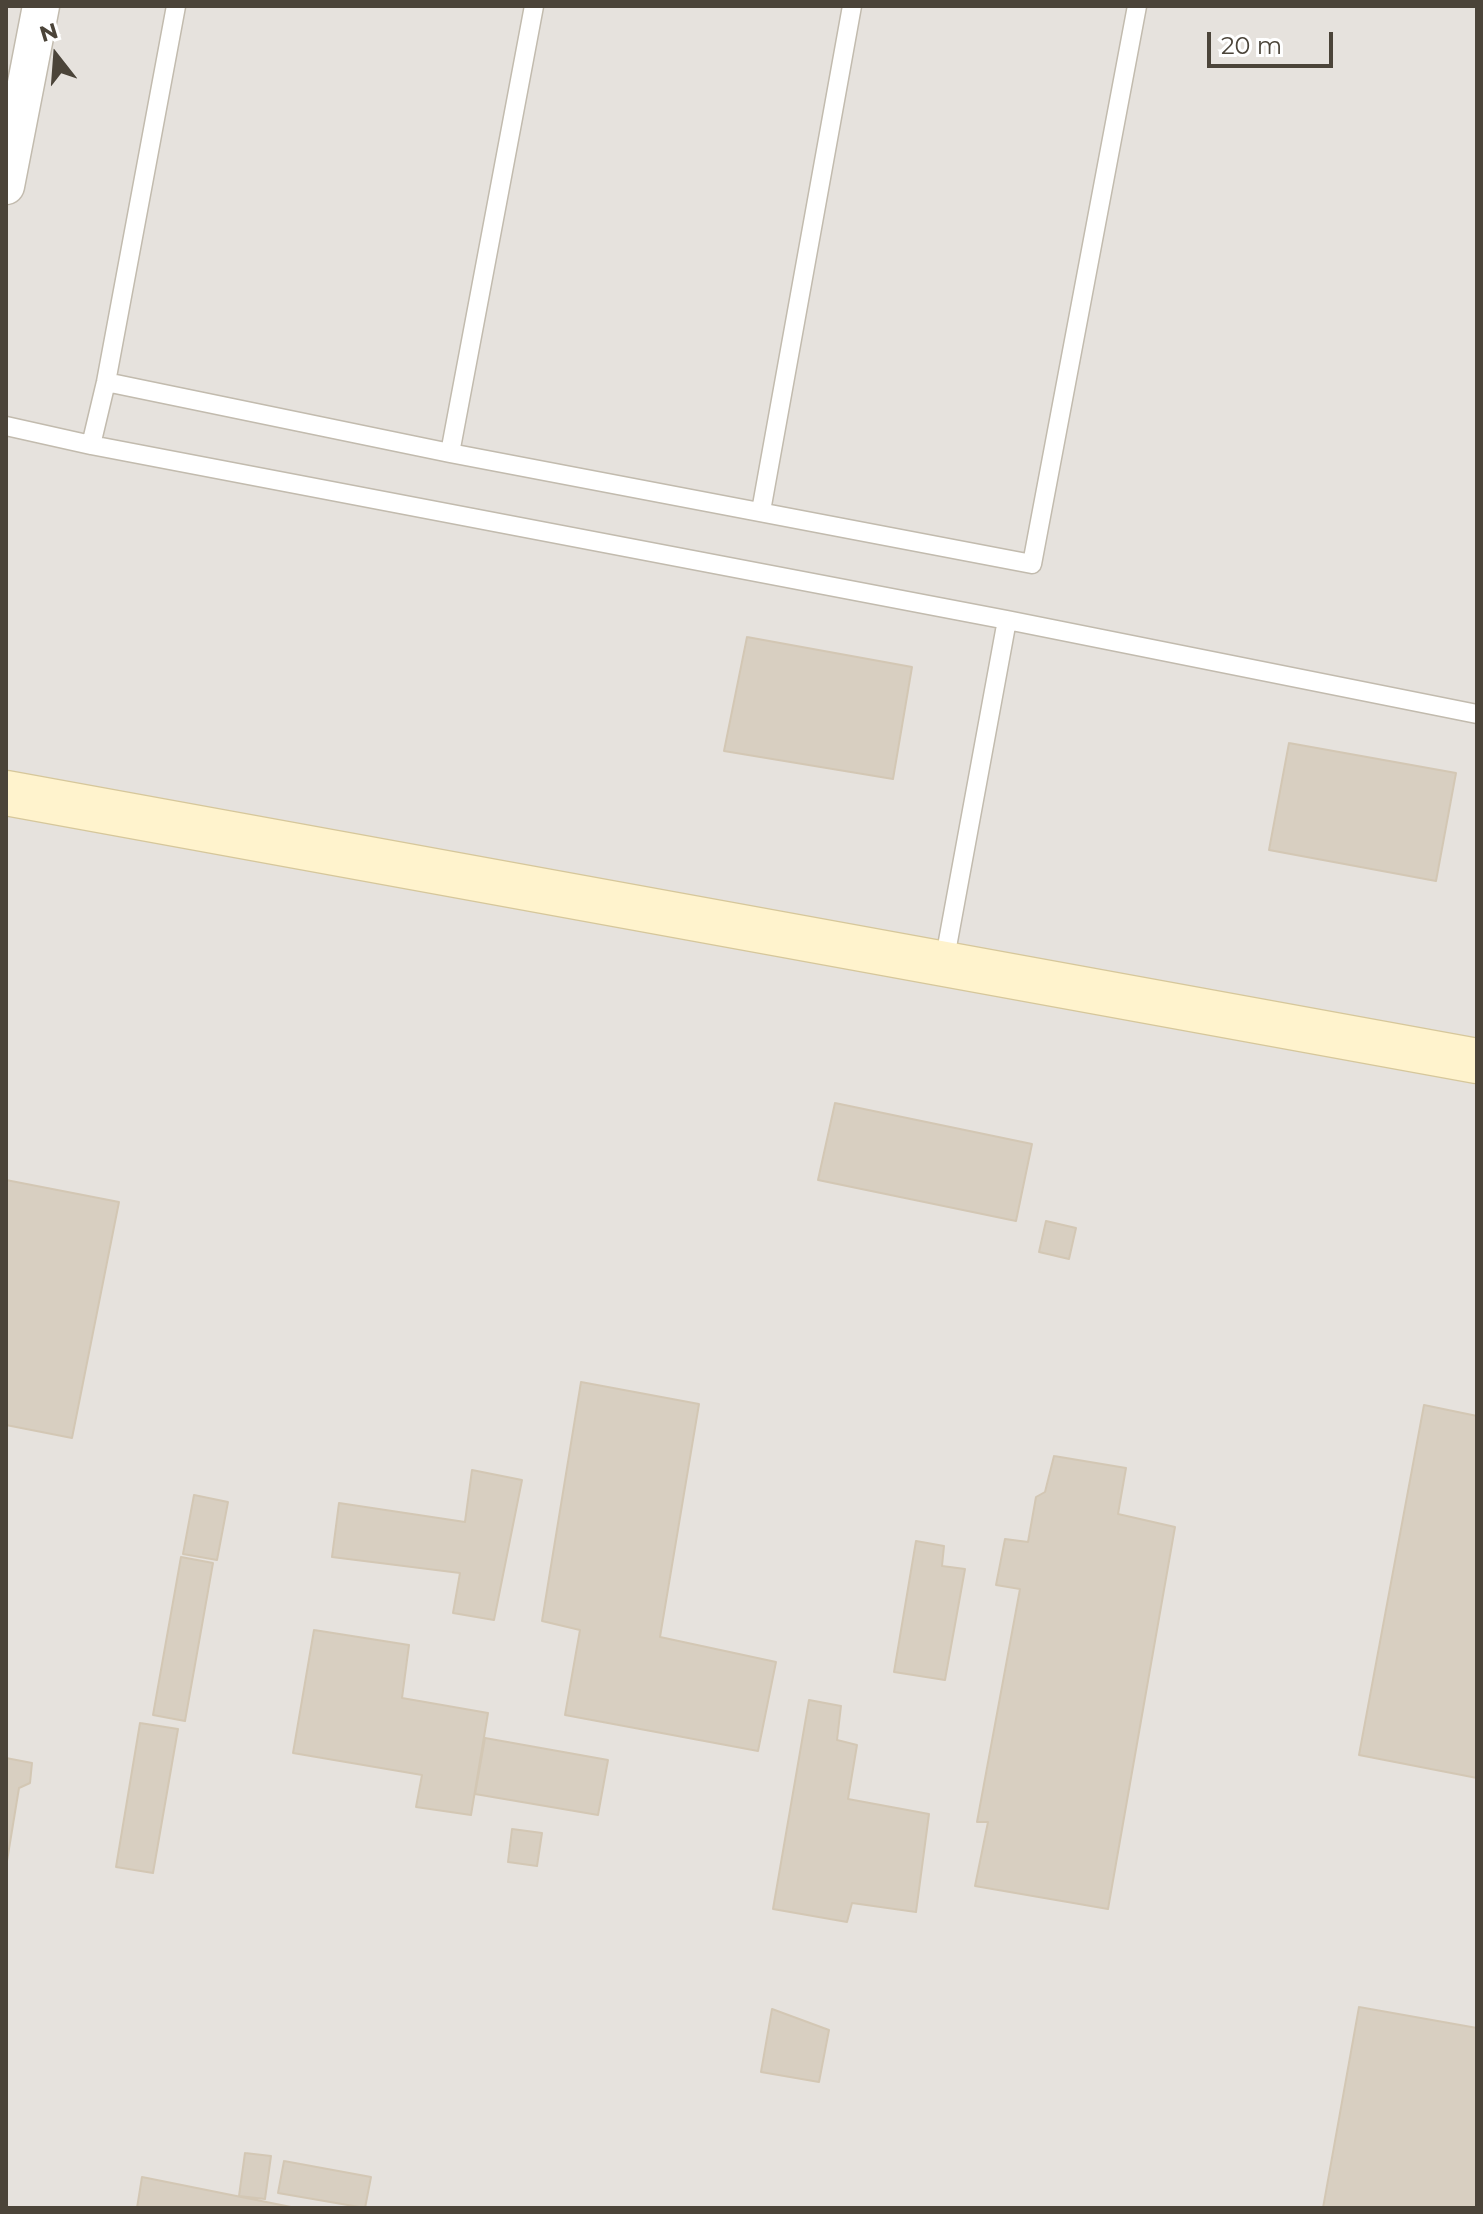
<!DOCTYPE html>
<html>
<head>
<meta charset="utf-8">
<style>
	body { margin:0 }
	#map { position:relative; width:1483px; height:2214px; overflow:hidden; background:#f6f3ec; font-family:Montserrat,sans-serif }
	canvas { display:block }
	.frame { position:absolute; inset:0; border:8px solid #4b4439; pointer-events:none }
	.north { position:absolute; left:16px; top:16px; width:80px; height:80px; -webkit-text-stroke:6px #fff; paint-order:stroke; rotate:343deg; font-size:22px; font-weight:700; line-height:32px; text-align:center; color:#4b4439 }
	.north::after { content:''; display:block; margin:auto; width:28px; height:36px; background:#4b4439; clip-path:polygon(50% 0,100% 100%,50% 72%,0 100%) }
	.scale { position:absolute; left:1207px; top:32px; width:126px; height:36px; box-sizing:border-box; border:4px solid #4b4439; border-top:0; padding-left:10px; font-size:24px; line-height:28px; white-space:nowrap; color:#4b4439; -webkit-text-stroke:6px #fff; paint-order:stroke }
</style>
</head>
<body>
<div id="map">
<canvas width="1483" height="2214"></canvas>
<div class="frame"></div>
<div class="north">N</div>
<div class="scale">20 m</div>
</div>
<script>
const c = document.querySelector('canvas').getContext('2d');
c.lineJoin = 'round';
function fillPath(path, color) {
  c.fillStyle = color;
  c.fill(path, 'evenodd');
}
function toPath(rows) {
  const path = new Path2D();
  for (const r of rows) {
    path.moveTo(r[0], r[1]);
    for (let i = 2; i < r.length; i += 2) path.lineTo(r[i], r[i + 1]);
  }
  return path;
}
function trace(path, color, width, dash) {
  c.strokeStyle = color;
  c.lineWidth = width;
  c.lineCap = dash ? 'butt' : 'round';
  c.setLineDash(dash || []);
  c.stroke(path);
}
fillPath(toPath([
	[6,6,1477,6,1477,2208,6,2208]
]), '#e6e2dd');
const building = toPath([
	[747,637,912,667,893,779,724,751,747,637],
	[1289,743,1456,773,1436,881,1269,850,1289,743],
	[835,1103,1032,1144,1016,1221,818,1180,835,1103],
	[6,1180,119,1202,72,1438,6,1425,6,1180],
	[1046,1221,1076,1228,1069,1259,1039,1252,1046,1221],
	[581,1382,699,1404,660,1637,776,1662,758,1751,565,1715,580,1630,542,1621,581,1382],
	[1424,1405,1477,1416,1477,1778,1359,1755,1424,1405],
	[1054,1456,1126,1468,1118,1514,1175,1527,1108,1909,975,1886,988,1822,977,1822,1020,1589,996,1585,1005,1539,1028,1542,1036,1497,1045,1492,1054,1456],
	[472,1470,522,1480,494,1620,453,1613,460,1573,332,1557,339,1503,465,1522,472,1470],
	[194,1495,228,1502,217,1560,183,1554,194,1495],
	[916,1541,944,1546,942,1566,965,1569,945,1680,894,1672,916,1541],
	[181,1557,213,1563,185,1721,153,1715,181,1557],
	[314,1630,409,1645,402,1698,488,1713,471,1815,416,1807,422,1775,293,1753,314,1630],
	[809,1700,841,1706,837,1740,857,1745,848,1799,929,1814,916,1912,852,1903,847,1922,773,1909,809,1700],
	[140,1723,178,1729,153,1873,116,1867,140,1723],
	[485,1738,608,1760,598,1815,475,1794,485,1738],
	[6,1758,32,1763,30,1783,19,1788,6,1867,6,1758],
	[512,1829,542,1833,537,1866,508,1862,512,1829],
	[1359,2007,1477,2028,1477,2208,1323,2208,1359,2007],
	[772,2009,829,2030,819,2082,761,2072,772,2009],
	[245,2153,271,2156,265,2199,239,2196,245,2153],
	[284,2161,371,2177,365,2208,278,2193,284,2161],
	[142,2177,296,2208,137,2208,142,2177]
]);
fillPath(building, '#d8cfc1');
trace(building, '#d3c7b4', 2);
const lane = toPath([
	[106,382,450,453,1032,564,1137,6],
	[6,426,91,445,1007,620,1477,714],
	[91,445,106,382,176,6],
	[450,453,534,6],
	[761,511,852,6],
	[944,963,1007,620]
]);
const street = toPath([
	[6,186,41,6]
]);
const secondary = toPath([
	[6,793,1477,1061]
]);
trace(lane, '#c2bbae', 21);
trace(street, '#c2bbae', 39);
trace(secondary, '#d6c79b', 47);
trace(lane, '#fff', 18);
trace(street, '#fff', 36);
trace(secondary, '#fff3cd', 44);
</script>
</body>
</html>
